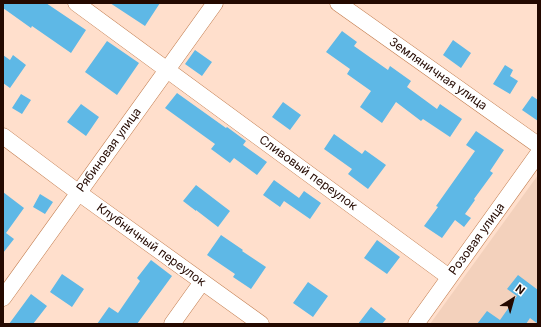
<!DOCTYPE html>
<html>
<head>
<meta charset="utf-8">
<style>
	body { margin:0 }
	#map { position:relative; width:541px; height:327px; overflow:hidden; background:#ffdfcc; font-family:Inter,sans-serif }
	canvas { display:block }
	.frame { position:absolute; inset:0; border:4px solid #240900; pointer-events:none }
	.north { position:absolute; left:493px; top:279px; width:40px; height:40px; -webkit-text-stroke:3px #fff; paint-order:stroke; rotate:37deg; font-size:11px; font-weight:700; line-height:16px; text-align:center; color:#240900 }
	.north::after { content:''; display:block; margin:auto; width:14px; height:18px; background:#240900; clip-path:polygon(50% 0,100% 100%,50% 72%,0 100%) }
</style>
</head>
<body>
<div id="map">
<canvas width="541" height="327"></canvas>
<div class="frame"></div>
<div class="north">N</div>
</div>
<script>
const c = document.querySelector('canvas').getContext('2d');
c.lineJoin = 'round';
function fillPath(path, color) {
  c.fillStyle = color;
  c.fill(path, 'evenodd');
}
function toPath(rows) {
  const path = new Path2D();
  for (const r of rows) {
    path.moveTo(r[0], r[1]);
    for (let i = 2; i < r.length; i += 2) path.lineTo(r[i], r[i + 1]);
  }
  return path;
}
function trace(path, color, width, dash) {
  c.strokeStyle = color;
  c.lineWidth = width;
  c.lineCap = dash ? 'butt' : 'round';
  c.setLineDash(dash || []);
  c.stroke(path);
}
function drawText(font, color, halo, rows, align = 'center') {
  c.font = font + ' Inter,sans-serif';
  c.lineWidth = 3;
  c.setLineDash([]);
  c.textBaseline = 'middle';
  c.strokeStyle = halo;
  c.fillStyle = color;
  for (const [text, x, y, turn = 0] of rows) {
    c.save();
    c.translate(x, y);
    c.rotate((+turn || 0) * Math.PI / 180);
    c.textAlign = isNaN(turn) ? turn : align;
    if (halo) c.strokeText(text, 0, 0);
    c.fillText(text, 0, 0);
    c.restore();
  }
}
fillPath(toPath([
	[538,175,538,324,430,324]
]), '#f3d1bc');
fillPath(toPath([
	[3,3,46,3,86,30,71,53,32,26,31,28,3,8],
	[110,3,160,3,145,26],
	[342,31,357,42,354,46,388,70,390,66,411,81,407,87,437,109,440,104,462,119,450,137,423,119,421,121,396,102,382,123,360,107,371,91,347,74,350,69,326,52],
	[453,40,471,53,461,68,443,55],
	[107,41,139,63,117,95,85,72],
	[195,50,212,62,202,76,185,64],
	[3,55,10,60,13,55,26,65,10,88,3,83],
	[505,65,513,70,510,76,518,81,510,94,493,84],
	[177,93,226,128,227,127,246,141,243,145,267,162,257,175,234,158,230,163,211,149,215,144,165,108],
	[21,94,31,100,22,114,12,108],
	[532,96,538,100,538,121,522,110],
	[283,102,301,115,290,130,272,117],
	[81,104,99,117,86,136,67,122],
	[476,131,504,150,490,171,493,173,474,199,475,200,465,214,471,218,464,227,455,220,442,238,424,226,438,207,436,206,475,151,466,145],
	[334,134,362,154,365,150,386,165,368,189,348,174,352,169,324,149],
	[274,180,299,198,304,191,321,203,310,219,284,201,280,207,263,195],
	[196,185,230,211,218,227,196,210,196,211,183,201],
	[3,192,24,208,6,233,14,239,3,253],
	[40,194,53,202,45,214,33,207],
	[221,235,243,250,242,251,266,267,251,289,233,277,235,274,207,255],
	[377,240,400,257,387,274,364,258],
	[151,260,172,276,137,324,97,324,109,307,118,313,140,281,137,278],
	[62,274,84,289,72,307,50,292],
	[518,275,538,290,538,324,530,318,526,324,477,324,487,311,500,320,517,296,507,289],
	[308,282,328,296,313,317,293,303],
	[31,294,47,306,33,324,9,324],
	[371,307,386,319,382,324,358,324]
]), '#5eb8e6');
const minor = toPath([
	[76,3,449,277],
	[338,3,538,145],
	[3,136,79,193,261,324],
	[3,298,215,3],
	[172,324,202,282],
	[416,324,538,154]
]);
trace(minor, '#c17a4b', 17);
trace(minor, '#fff', 16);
drawText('12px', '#240900', '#fff', [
	["Земляничная улица",438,74,35],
	["Рябиновая улица",109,150,-54],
	["Сливовый переулок",308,173,36],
	["Розовая улица",477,239,-54],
	["Клубничный переулок",151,245,36]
]);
</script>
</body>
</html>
